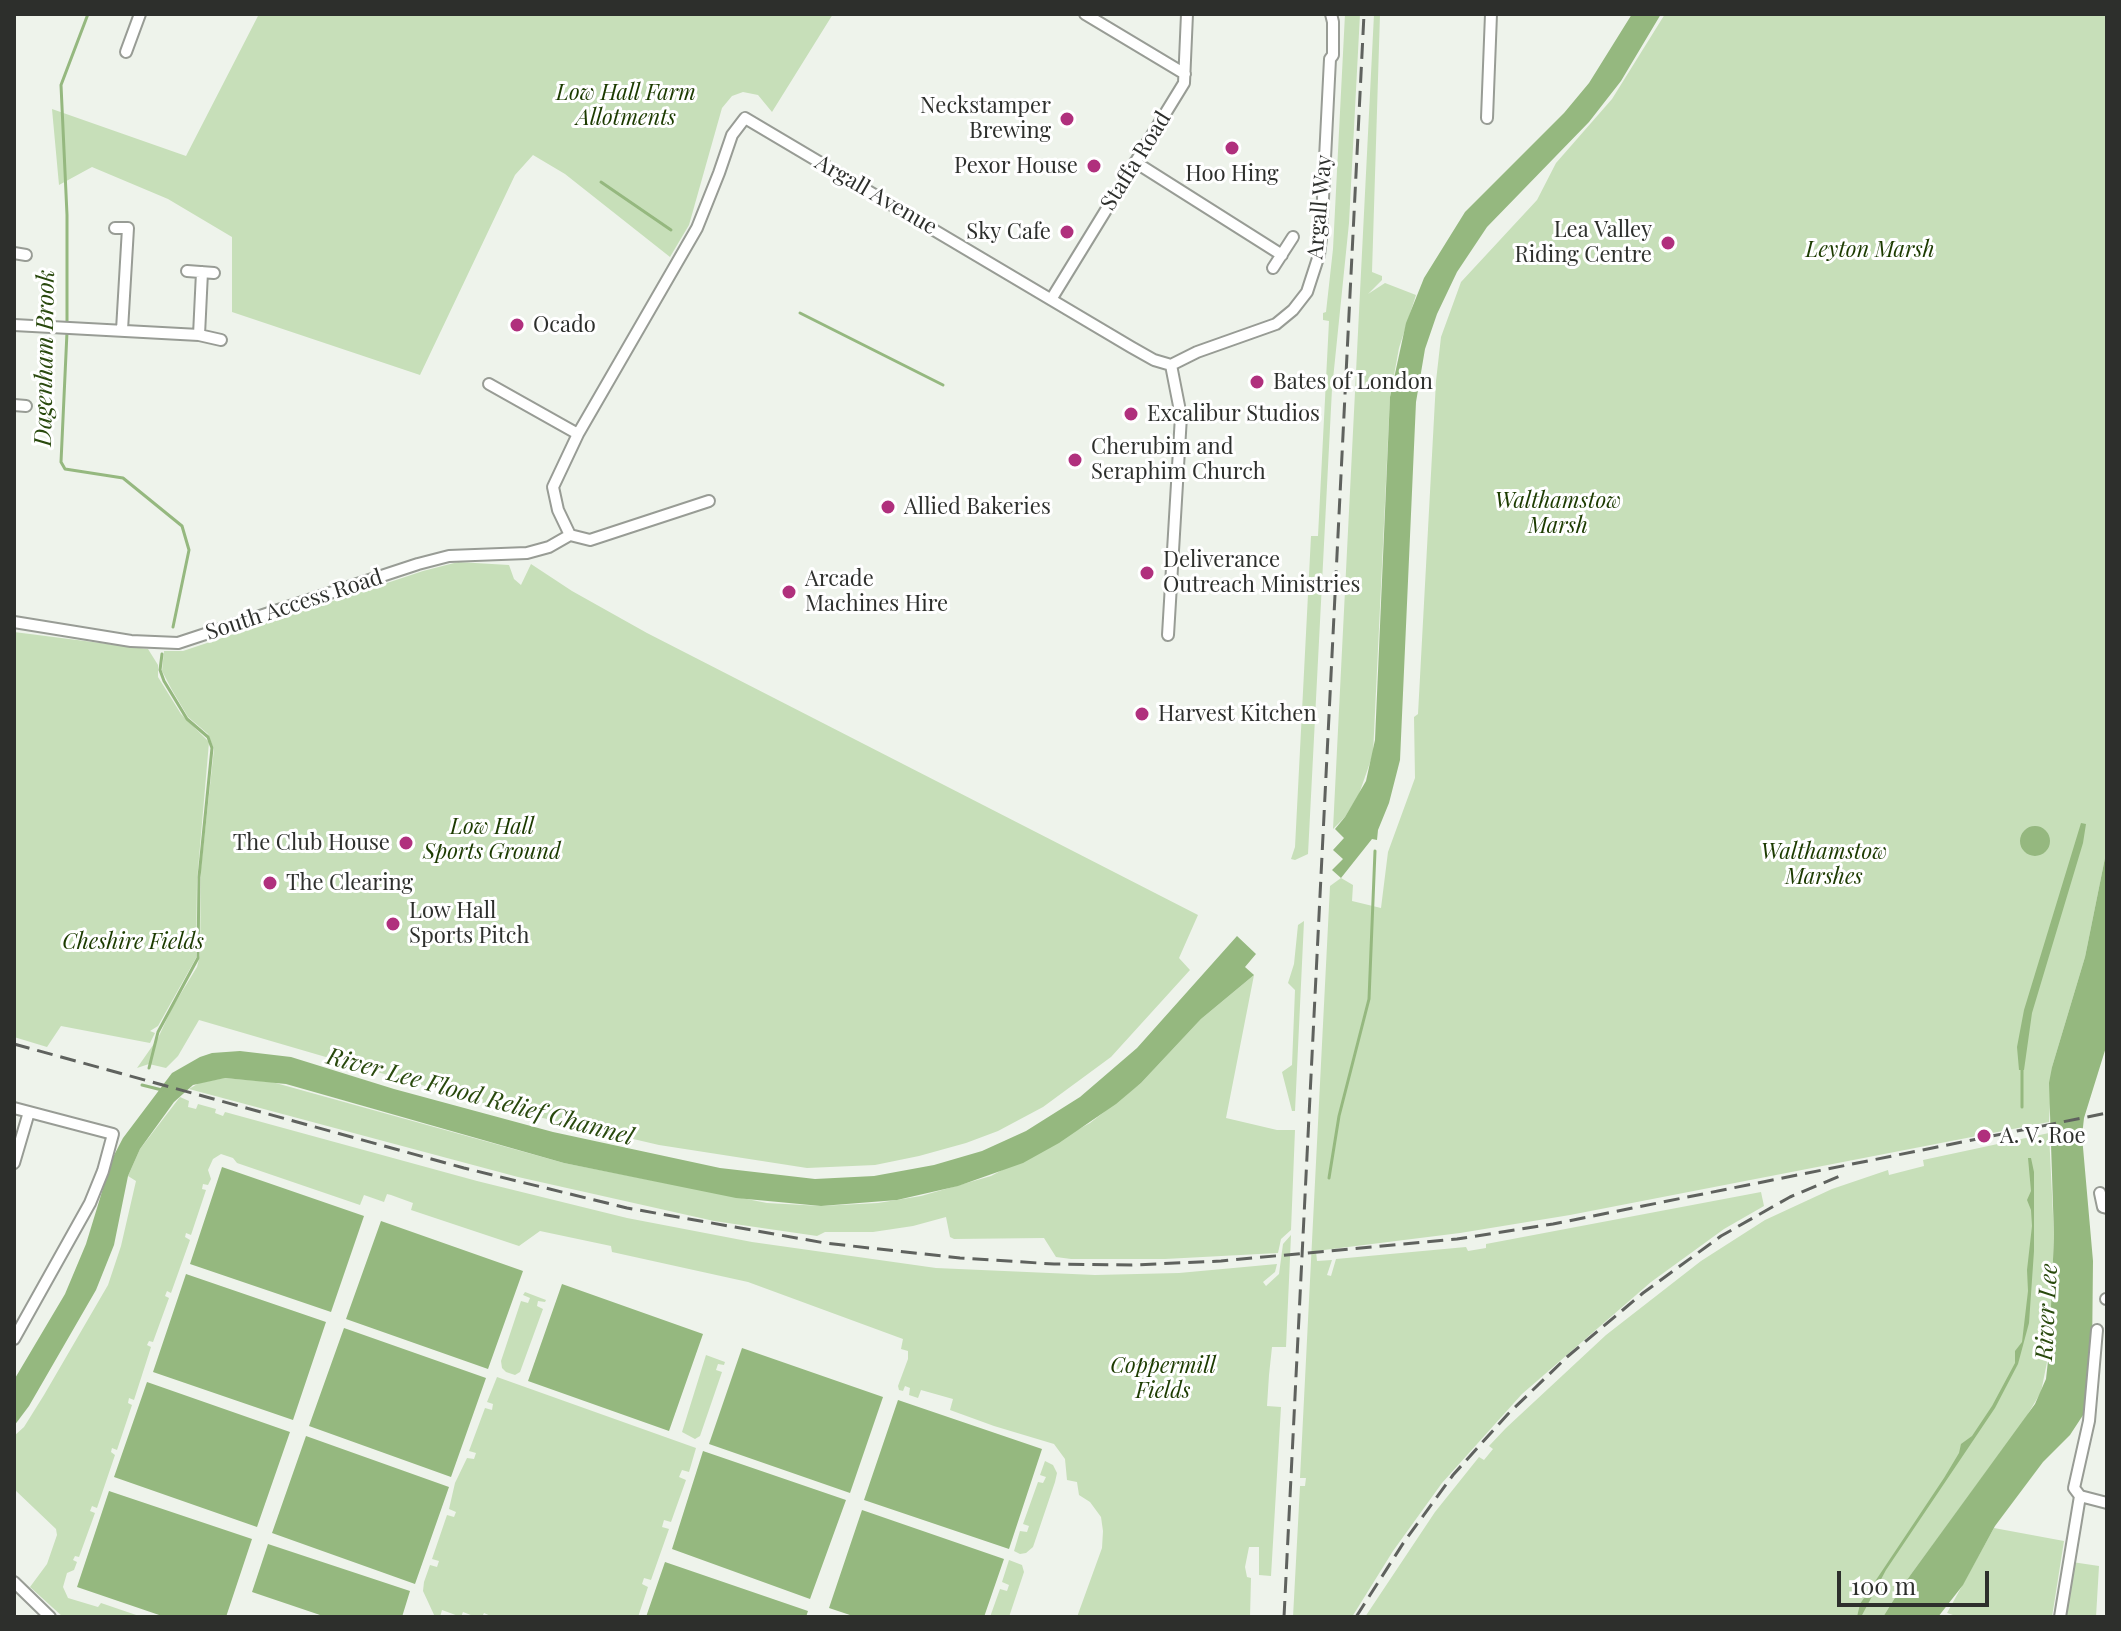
<!DOCTYPE html>
<html>
<head>
<meta charset="utf-8">
<style>
	body { margin:0 }
	#map { position:relative; width:2121px; height:1631px; overflow:hidden; background:#eef3eb; font-family:"Playfair Display",serif }
	canvas { display:block }
	.frame { position:absolute; inset:0; border:16px solid #2d2f2c; pointer-events:none }
	.scale { position:absolute; left:1837px; top:1571px; width:152px; height:36px; box-sizing:border-box; border:4px solid #2d2f2c; border-top:0; padding-left:10px; font-size:24px; line-height:28px; white-space:nowrap; color:#2d2f2c; -webkit-text-stroke:6px #fff; paint-order:stroke }
</style>
</head>
<body>
<div id="map">
<canvas width="2121" height="1631"></canvas>
<div class="frame"></div>
<div class="scale">100 m</div>
</div>
<script>
const c = document.querySelector('canvas').getContext('2d');
c.lineJoin = 'round';
function fillPath(path, color) {
  c.fillStyle = color;
  c.fill(path, 'evenodd');
}
function toPath(rows) {
  const path = new Path2D();
  for (const r of rows) {
    if (r.length === 3) {
      path.moveTo(r[0] + r[2], r[1]);
      path.arc(r[0], r[1], r[2], 0, 2 * Math.PI);
      continue;
    }
    path.moveTo(r[0], r[1]);
    for (let i = 2; i < r.length; i += 2) path.lineTo(r[i], r[i + 1]);
  }
  return path;
}
function trace(path, color, width, dash) {
  c.strokeStyle = color;
  c.lineWidth = width;
  c.lineCap = dash ? 'butt' : 'round';
  c.setLineDash(dash || []);
  c.stroke(path);
}
function drawText(font, color, halo, rows, align = 'center') {
  c.font = font + ' "Playfair Display",serif';
  c.lineWidth = 6;
  c.setLineDash([]);
  c.textBaseline = 'middle';
  c.strokeStyle = halo;
  c.fillStyle = color;
  for (const [text, x, y, turn = 0] of rows) {
    c.save();
    c.translate(x, y);
    c.rotate((+turn || 0) * Math.PI / 180);
    c.textAlign = isNaN(turn) ? turn : align;
    if (halo) c.strokeText(text, 0, 0);
    c.fillText(text, 0, 0);
    c.restore();
  }
}
fillPath(toPath([
	[259,14,833,14,772,112,758,95,743,92,732,96,722,108,689,225,670,257,565,174,533,155,515,175,420,375,232,312,232,237,168,199,92,167,59,185,52,109,186,156],
	[1345,14,1360,14,1349,223,1332,389,1308,854,1295,860,1291,859,1295,847,1311,536,1318,536,1329,321,1323,320,1323,313,1326,312,1333,249],
	[1374,14,1380,14,1372,272,1382,276,1382,280,1368,294,1385,283,1416,295,1399,348,1390,397,1373,754,1359,794,1345,817,1333,829],
	[1665,14,2107,14,2107,848,2085,957,2052,1067,2049,1122,1570,1215,1460,1233,1316,1251,1317,1261,1332,1260,1327,1275,1331,1276,1336,1259,1466,1247,1468,1251,1486,1248,1486,1244,1761,1192,1764,1206,1724,1229,1651,1282,1522,1394,1442,1483,1393,1551,1352,1617,1293,1617,1300,1486,1305,1486,1306,1478,1300,1478,1330,886,1341,878,1353,885,1352,901,1381,908,1388,852,1415,778,1414,717,1418,714,1436,381,1441,337,1461,282,1537,200,1556,163,1612,99],
	[458,562,509,565,514,579,521,585,531,564,572,591,647,633,1198,915,1179,958,1190,970,1111,1057,1043,1107,998,1131,966,1143,919,1156,875,1165,807,1168,659,1145,504,1109,199,1020,178,1056,166,1068,149,1064,137,1068,158,1038,172,1008,197,967,200,955,201,868,214,749,208,734,188,717,172,690,162,671,164,651,183,651,423,571],
	[14,632,148,649,158,665,158,677,181,714,209,742,197,881,196,958,158,1026,150,1031,155,1033,150,1043,61,1026,47,1047,14,1037],
	[1304,921,1295,1111,1292,1111,1282,1072,1292,1065,1295,990,1288,983,1294,964,1298,925],
	[1254,975,1226,1118,1277,1130,1295,1130,1291,1230,1281,1239,1278,1253,1165,1259,1071,1259,1056,1257,1044,1238,954,1239,950,1237,946,1217,913,1226,873,1232,825,1232,817,1236,714,1221,518,1177,189,1089,199,1083,224,1078,272,1082,564,1163,767,1203,821,1206,878,1203,921,1196,991,1176,1090,1123,1141,1083,1201,1019],
	[180,1097,189,1101,188,1107,196,1109,198,1104,216,1109,215,1113,223,1116,225,1112,477,1181,627,1218,752,1242,936,1268,1095,1275,1179,1273,1277,1264,1275,1272,1263,1282,1266,1286,1279,1274,1283,1244,1291,1235,1286,1347,1272,1347,1269,1375,1267,1406,1281,1407,1271,1576,1259,1575,1259,1547,1249,1547,1245,1567,1247,1577,1251,1578,1250,1617,1077,1617,1102,1548,1103,1531,1101,1517,1090,1502,1079,1495,1077,1482,1067,1480,1065,1459,1054,1444,994,1426,950,1410,953,1399,921,1390,918,1398,909,1395,910,1388,905,1386,903,1391,899,1390,898,1386,908,1359,908,1351,901,1349,903,1339,748,1282,612,1252,611,1246,540,1231,519,1246,411,1210,413,1203,391,1195,387,1194,384,1202,364,1195,360,1205,237,1163,233,1158,221,1154,213,1159,208,1170,211,1179,208,1185,203,1184,202,1189,206,1190,191,1235,186,1233,185,1237,190,1240,171,1293,167,1291,165,1296,169,1298,153,1342,149,1341,147,1345,151,1347,134,1400,129,1398,128,1403,132,1405,117,1450,112,1448,111,1452,115,1455,97,1508,92,1506,90,1511,95,1513,79,1557,75,1556,73,1560,77,1562,74,1570,67,1573,63,1587,68,1598,98,1607,101,1603,142,1617,63,1617,30,1587,47,1564,57,1535,56,1529,14,1489,14,1436,24,1427,44,1395,108,1285,121,1246,136,1181,128,1176,140,1149],
	[2049,1133,2054,1236,2049,1352,2041,1392,2025,1419,1901,1588,1883,1617,1365,1617,1435,1512,1479,1457,1484,1460,1493,1449,1489,1446,1506,1428,1606,1335,1701,1261,1765,1220,1832,1189,1888,1170,1889,1175,1924,1166,1923,1160],
	[525,1292,546,1300,545,1302,538,1301,537,1306,543,1309,520,1372,515,1375,506,1372,502,1368,501,1361,521,1301,528,1303,530,1298,523,1295],
	[706,1355,725,1362,724,1365,718,1364,716,1370,722,1372,700,1436,695,1439,682,1432],
	[497,1377,696,1448,689,1472,682,1470,679,1477,686,1480,671,1522,664,1520,662,1527,669,1529,651,1580,644,1578,642,1584,648,1587,638,1617,493,1617,484,1613,482,1617,476,1617,463,1612,461,1617,442,1610,440,1617,435,1617,423,1591,424,1582,430,1565,437,1567,439,1561,432,1559,447,1515,454,1517,456,1512,449,1509,455,1483,467,1458,474,1459,476,1453,469,1451,485,1408,492,1410,493,1404,487,1402],
	[1045,1461,1053,1465,1057,1473,1055,1482,1033,1547,1026,1553,1020,1554,1014,1551,1020,1531,1027,1532,1029,1526,1023,1524,1038,1482,1043,1483,1046,1477,1040,1475],
	[1994,1528,2064,1541,2052,1617,1959,1617,1947,1613],
	[1009,1560,1022,1565,1024,1572,1009,1617,990,1617,1000,1589,1007,1591,1009,1585,1002,1582],
	[2072,1562,2099,1566,2096,1617,2063,1617]
]), '#c7dfb9');
fillPath(toPath([
	[1632,14,1661,14,1621,81,1589,122,1487,227,1457,272,1437,314,1425,349,1416,402,1400,760,1389,803,1378,830,1377,840,1372,839,1341,878,1332,870,1343,859,1333,850,1344,838,1335,829,1345,817,1366,781,1375,740,1390,397,1406,323,1424,278,1465,212,1564,113,1589,83],
	[2081,823,2086,824,2083,843,2032,1013,2024,1070,2019,1070,2017,1047,2024,1010],
	[2035,841,15],
	[2107,848,2107,1044,2084,1118,2082,1136,2093,1261,2092,1355,2087,1409,2070,1435,2043,1462,1995,1526,1963,1585,1938,1617,1883,1617,1901,1588,2035,1404,2046,1379,2049,1352,2054,1236,2049,1083,2052,1067,2085,957],
	[1237,936,1256,954,1245,967,1254,975,1201,1019,1141,1083,1116,1104,1059,1143,1023,1163,958,1186,897,1200,821,1206,736,1198,564,1163,286,1084,225,1078,193,1085,174,1102,140,1149,128,1176,114,1245,96,1290,29,1406,14,1426,14,1380,65,1294,86,1244,112,1159,123,1138,172,1073,200,1057,212,1053,240,1051,291,1057,394,1089,553,1132,720,1168,815,1179,874,1176,934,1165,982,1151,1026,1131,1080,1097,1137,1048],
	[2028,1158,2031,1158,2034,1172,2034,1251,2029,1323,2018,1364,1995,1408,1886,1570,1861,1617,1857,1617,1860,1604,1944,1478,1959,1453,1961,1444,1972,1436,1992,1406,2015,1363,2015,1351,2022,1342,2028,1291,2027,1270,2032,1226,2031,1210,2027,1200,2031,1191],
	[222,1167,364,1216,331,1312,190,1264],
	[381,1221,523,1271,488,1369,346,1319],
	[186,1274,326,1322,293,1420,153,1372],
	[562,1284,703,1334,669,1431,528,1381],
	[344,1328,486,1378,451,1477,309,1426],
	[742,1348,883,1397,850,1493,709,1444],
	[147,1382,290,1432,257,1527,114,1477],
	[898,1400,1042,1449,1009,1549,864,1500],
	[306,1436,449,1487,415,1584,272,1533],
	[703,1451,846,1500,810,1599,672,1549],
	[109,1491,252,1539,226,1617,165,1617,77,1587],
	[862,1510,1004,1559,984,1617,856,1617,829,1608],
	[268,1544,410,1591,402,1617,326,1617,252,1592],
	[665,1562,808,1611,806,1617,646,1617]
]), '#95b87f');
trace(toPath([
	[601,182,671,230],
	[800,313,943,385],
	[67,325,67,215,61,85,88,14],
	[67,332,61,462,65,469,123,478,182,526,189,550,173,627],
	[149,1068,158,1032,198,958,199,877,212,748,208,737,187,719,164,681,160,670,162,654],
	[142,1085,162,1090],
	[2022,1107,2022,1067],
	[1329,1178,1339,1116,1369,999,1375,851]
]), '#95b87f', 3);
const street = toPath([
	[1085,14,1185,74],
	[126,52,140,14],
	[1487,118,1491,14],
	[1135,162,1282,255],
	[115,228,128,228,122,330],
	[14,253,26,255],
	[1273,268,1293,237],
	[187,271,214,273],
	[1052,298,1184,83,1187,14],
	[14,325,199,335,221,340],
	[199,335,202,272],
	[1171,365,1197,352,1276,324,1293,310,1307,292,1319,255,1321,238,1330,59,1333,55,1333,22,1331,14],
	[489,384,578,434],
	[14,405,26,406],
	[709,501,590,540,570,535,558,510,553,487,578,434,697,228,719,173,732,135,745,118,1131,347,1154,360,1171,365],
	[14,622,131,641,178,643,418,564,449,556,527,553,549,547,570,535],
	[1168,635,1181,416,1171,365],
	[14,1108,113,1134,103,1171,90,1203,14,1339],
	[14,1163,29,1112],
	[2100,1193,2103,1207,2107,1208],
	[2106,1299,2107,1299],
	[2080,1496,2074,1488,2089,1421,2097,1330],
	[2080,1496,2107,1503],
	[14,1582,50,1617],
	[2060,1617,2080,1496]
]);
trace(street, '#989c95', 14);
trace(street, '#fff', 10);
trace(toPath([
	[14,1044,464,1168,627,1208,825,1243,960,1258,1054,1264,1132,1265,1221,1261,1457,1239,1553,1224,2107,1113],
	[1284,1617,1364,14],
	[1356,1617,1404,1542,1453,1475,1508,1414,1567,1357,1643,1293,1721,1236,1790,1197,1842,1175]
]), '#5f625e', 3, [16, 8]);
for (const [x, y, r, color] of [
	[1067,119,8,"#b0307d"],
	[1232,148,8,"#b0307d"],
	[1094,166,8,"#b0307d"],
	[1067,232,8,"#b0307d"],
	[1668,243,8,"#b0307d"],
	[517,325,8,"#b0307d"],
	[1257,382,8,"#b0307d"],
	[1131,414,8,"#b0307d"],
	[1075,460,8,"#b0307d"],
	[888,507,8,"#b0307d"],
	[1147,573,8,"#b0307d"],
	[789,592,8,"#b0307d"],
	[1142,714,8,"#b0307d"],
	[406,843,8,"#b0307d"],
	[270,883,8,"#b0307d"],
	[393,924,8,"#b0307d"],
	[1984,1136,8,"#b0307d"]
]) {
  const dot = new Path2D();
  dot.arc(x, y, r, 0, 2 * Math.PI);
  c.fillStyle = color;
  c.fill(dot);
  trace(dot, '#fff', 3);
}
drawText('italic 22px', '#1c3b00', '#fff', [
	["Low Hall Farm",626,93],
	["Allotments",626,118],
	["Leyton Marsh",1870,250],
	["Walthamstow",1558,501],
	["Marsh",1558,526],
	["Low Hall",492,827],
	["Sports Ground",492,852],
	["Walthamstow",1824,852],
	["Marshes",1824,877],
	["Cheshire Fields",133,942],
	["Coppermill",1163,1366],
	["Fields",1163,1391]
]);
drawText('22px', '#2d2f2c', '#fff', [
	["Neckstamper",1051,106,"right"],
	["Brewing",1051,131,"right"],
	["Pexor House",1078,166,"right"],
	["Hoo Hing",1232,174,"center"],
	["Lea Valley",1652,230,"right"],
	["Riding Centre",1652,255,"right"],
	["Sky Cafe",1051,232,"right"],
	["Ocado",533,325],
	["Bates of London",1273,382],
	["Excalibur Studios",1147,414],
	["Cherubim and",1091,447],
	["Seraphim Church",1091,472],
	["Allied Bakeries",904,507],
	["Deliverance",1163,560],
	["Outreach Ministries",1163,585],
	["Arcade",805,579],
	["Machines Hire",805,604],
	["Harvest Kitchen",1158,714],
	["The Club House",390,843,"right"],
	["The Clearing",286,883],
	["Low Hall",409,911],
	["Sports Pitch",409,936],
	["A. V. Roe",2000,1136]
], 'left');
drawText('22px', '#2d2f2c', '#fff', [
	["Staffa Road",1136,161,-58],
	["Argall Avenue",876,195,30],
	["Argall Way",1320,207,-85],
	["South Access Road",294,605,-18]
]);
drawText('italic 24px', '#29490d', '#fff', [
	["Dagenham Brook",45,358,-89],
	["River Lee Flood Relief Channel",480,1097,15],
	["River Lee",2047,1312,-87]
]);
</script>
</body>
</html>
